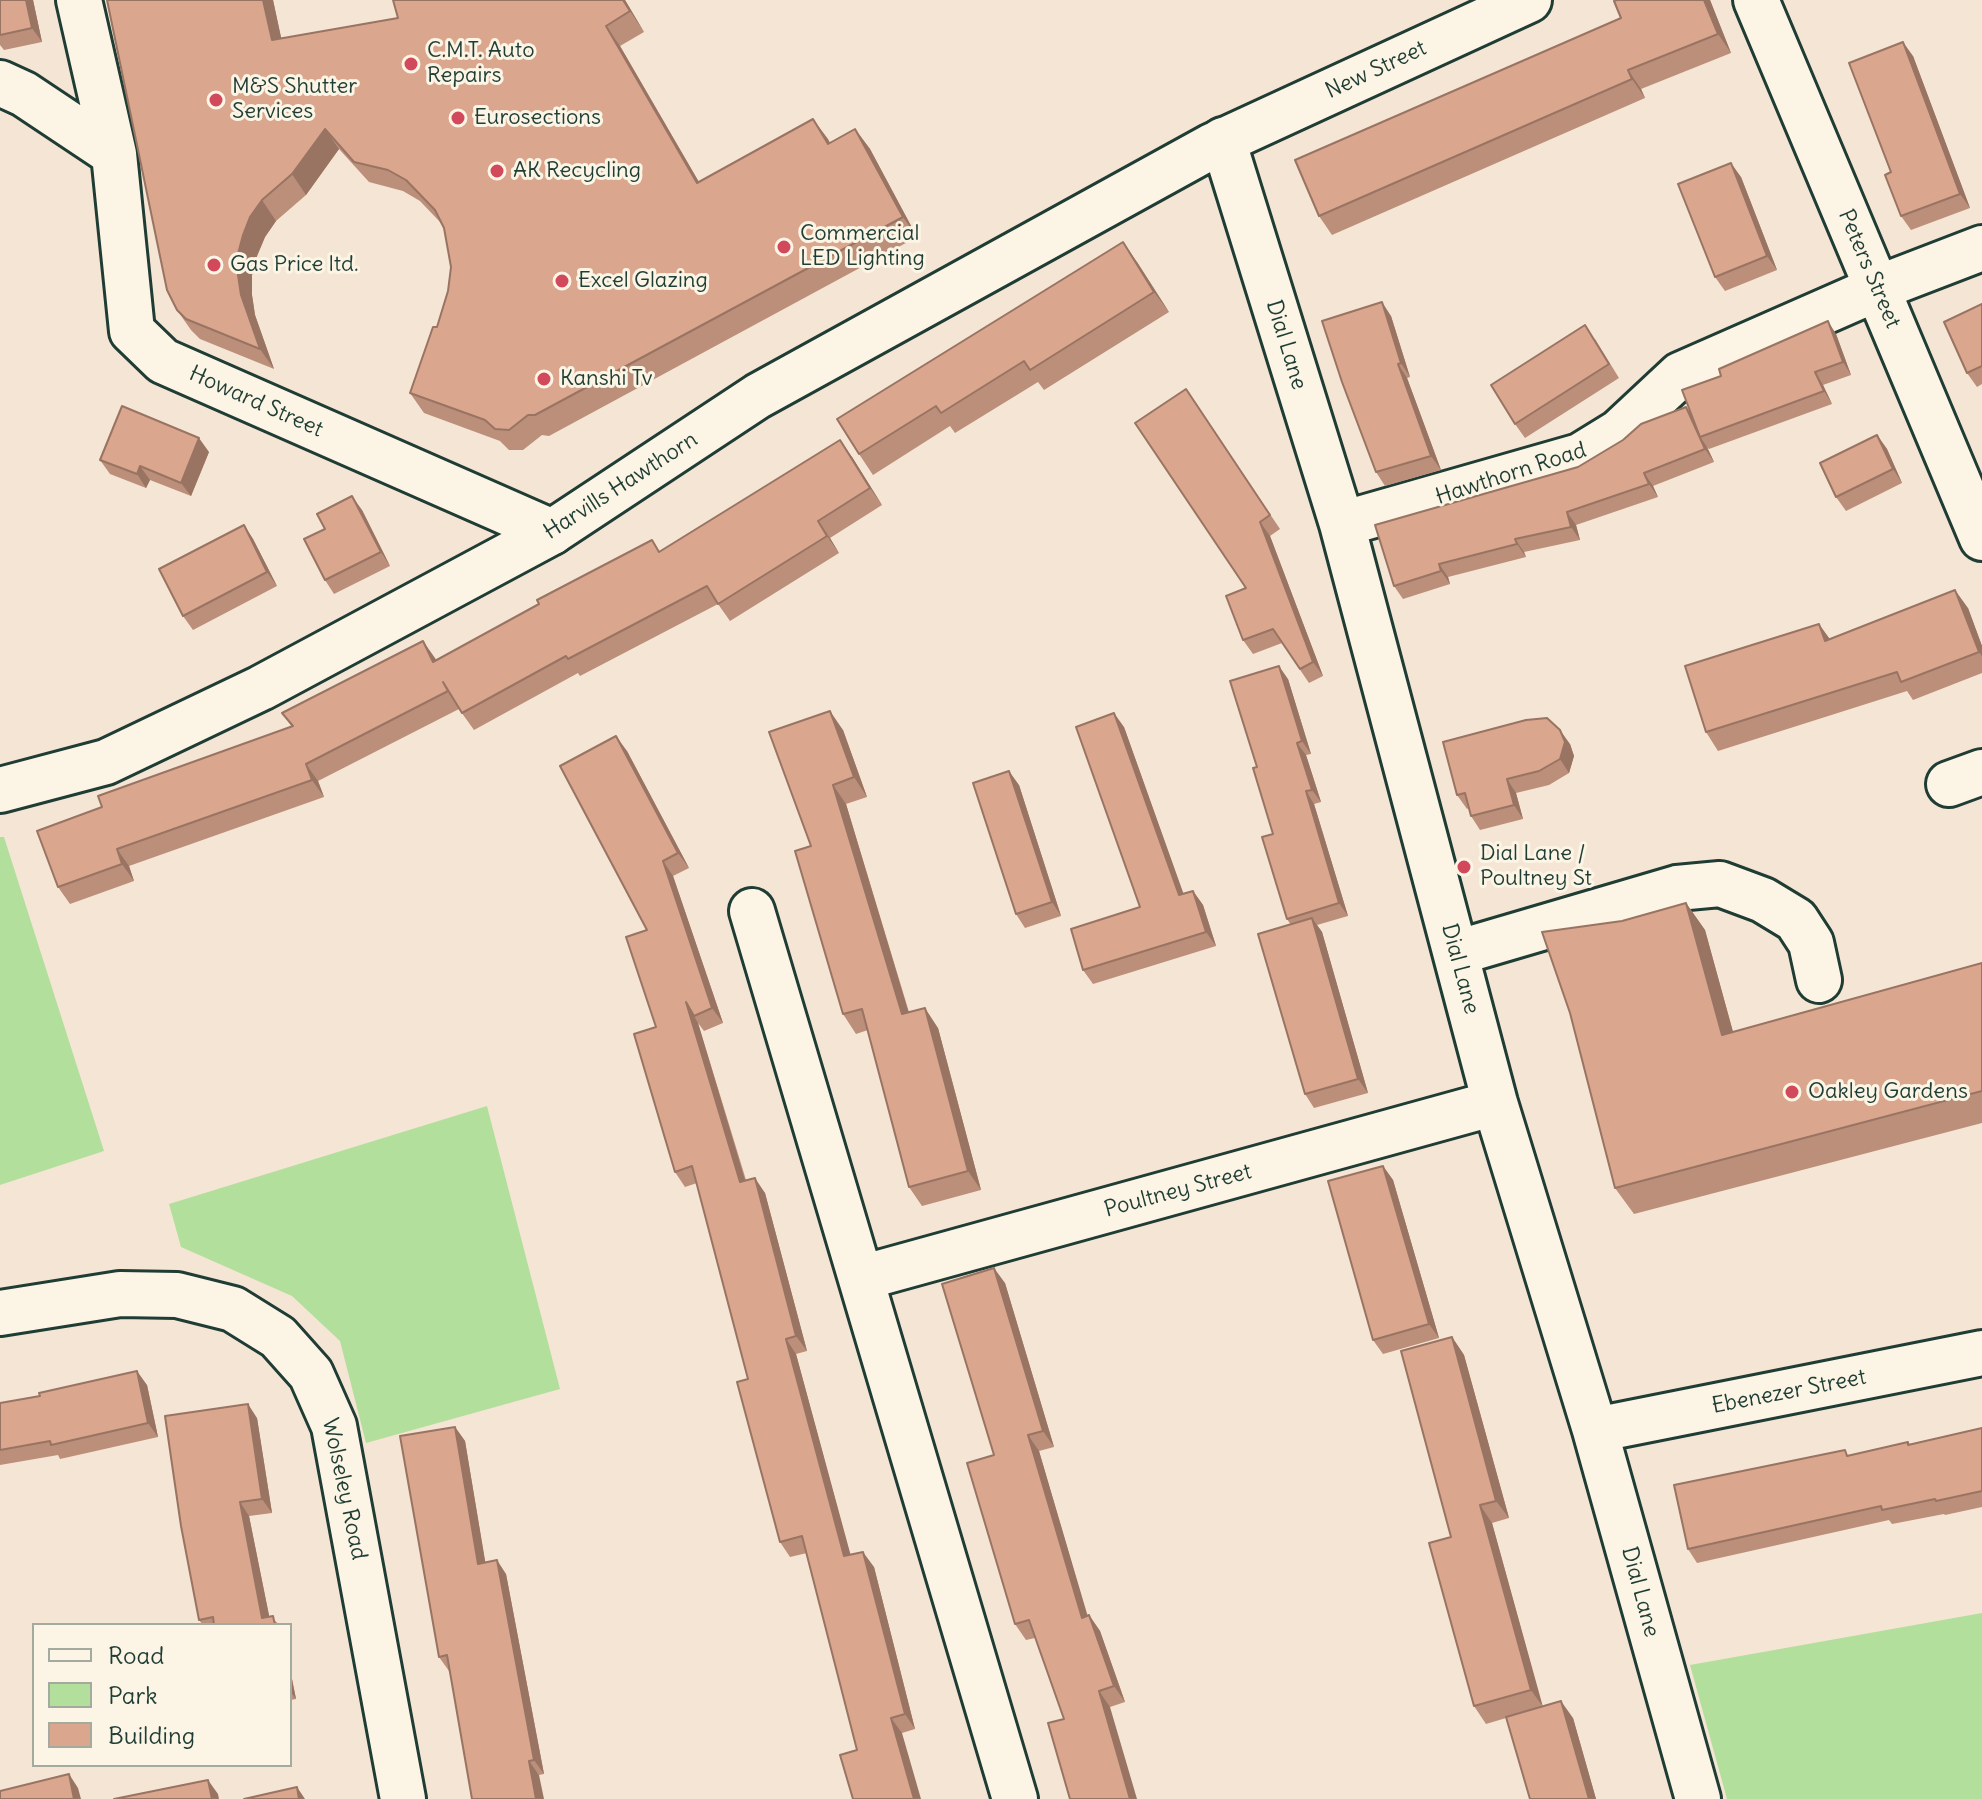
<!DOCTYPE html>
<html>
<head>
<meta charset="utf-8">
<style>
	body { margin:0 }
	#map { position:relative; width:1982px; height:1799px; overflow:hidden; background:#f5e5d4; font-family:Delius,sans-serif }
	canvas { display:block }
	.legend { position:absolute; left:32px; top:1623px; width:260px; height:144px; box-sizing:border-box; background:#fcf5e5; border:2px solid #a4ab9e; margin:0; padding:10px 14px; list-style:none; font-size:24px; color:#1f3d34 }
	.legend li { display:flex; align-items:center; gap:16px; height:40px }
	.legend b { width:40px; border:2px solid #a4ab9e }
</style>
</head>
<body>
<div id="map">
<canvas width="1982" height="1799"></canvas>
<ul class="legend">
<li><b style="height:10px;background:#fcf5e5"></b>Road</li>
<li><b style="height:22px;background:#b3df9d"></b>Park</li>
<li><b style="height:22px;background:#daa68e"></b>Building</li>
</ul>
</div>
<script>
const c = document.querySelector('canvas').getContext('2d');
c.lineJoin = 'round';
function fillPath(path, color) {
  c.fillStyle = color;
  c.fill(path, 'evenodd');
}
function toPath(rows) {
  const path = new Path2D();
  for (const r of rows) {
    path.moveTo(r[0], r[1]);
    for (let i = 2; i < r.length; i += 2) path.lineTo(r[i], r[i + 1]);
  }
  return path;
}
function trace(path, color, width, dash) {
  c.strokeStyle = color;
  c.lineWidth = width;
  c.lineCap = dash ? 'butt' : 'round';
  c.setLineDash(dash || []);
  c.stroke(path);
}
function drawText(font, color, halo, rows, align = 'center') {
  c.font = font + ' Delius,sans-serif';
  c.lineWidth = 6;
  c.setLineDash([]);
  c.textBaseline = 'middle';
  c.strokeStyle = halo;
  c.fillStyle = color;
  for (const [text, x, y, turn = 0] of rows) {
    c.save();
    c.translate(x, y);
    c.rotate((+turn || 0) * Math.PI / 180);
    c.textAlign = isNaN(turn) ? turn : align;
    if (halo) c.strokeText(text, 0, 0);
    c.fillText(text, 0, 0);
    c.restore();
  }
}
fillPath(toPath([
	[0,837,4,837,104,1151,0,1185],
	[487,1106,560,1389,366,1443,340,1341,292,1296,181,1247,169,1204],
	[1982,1613,1982,1799,1727,1799,1690,1665]
]), '#b3df9d');
const minor = toPath([
	[79,0,114,154,132,331,163,361,552,532],
	[1756,0,1982,538],
	[0,83,24,94,114,154],
	[1223,140,1342,524,1495,1103,1595,1430,1698,1799],
	[1342,524,1580,456,1619,432,1680,375,1878,288,1982,248],
	[1949,784,1982,772],
	[752,911,1015,1799],
	[1456,953,1677,888,1720,884,1763,900,1796,920,1811,943,1819,980],
	[861,1278,1495,1103],
	[0,1313,120,1294,177,1295,233,1309,278,1337,311,1374,334,1426,403,1799],
	[1595,1430,1982,1353]
]);
const tertiary = toPath([
	[0,790,106,762,261,688,552,532,758,396,1212,146,1529,0]
]);
trace(minor, '#1f3d34', 50);
trace(tertiary, '#1f3d34', 50);
trace(minor, '#fcf5e5', 44);
trace(tertiary, '#fcf5e5', 44);
fillPath(toPath([
	[0,0,33,0,42,42,4,50,0,45],
	[107,0,273,0,281,38,625,0,644,32,620,46,699,182,830,143,855,129,870,149,917,237,549,436,542,435,523,450,509,450,500,441,424,413,410,393,437,327,448,291,451,267,444,228,440,222,420,201,403,191,369,182,339,149,306,195,276,221,265,237,257,256,252,275,252,295,255,315,274,369,200,339,191,330,177,310],
	[1617,0,1710,0,1731,53,1641,89,1645,98,1332,235,1319,216,1621,18],
	[1913,56,1970,208,1911,230,1901,216,1891,172],
	[1741,177,1777,270,1725,291,1715,277],
	[1137,262,1169,312,1044,390,1038,382,955,433,950,426,873,475,859,454],
	[1982,304,1982,384,1977,387,1967,373],
	[1391,316,1410,377,1407,378,1441,470,1385,486,1376,472],
	[1836,334,1851,375,1823,385,1832,404,1709,449,1707,447,1714,462,1653,486,1658,497,1576,525,1580,540,1524,552,1526,557,1448,577,1450,584,1403,599,1394,586,1578,467,1692,416],
	[1595,339,1619,378,1525,438,1515,424],
	[1186,389,1280,529,1270,536,1323,676,1309,683,1282,643,1253,654,1243,640,1246,588],
	[1877,435,1887,449,1902,483,1846,511,1836,497],
	[209,452,191,496,150,480,146,488,110,474,100,460],
	[852,457,882,505,830,538,839,553,730,621,718,604,580,676,578,673,474,730,459,709,318,781,324,797,129,866,134,881,70,904,58,887,102,807,292,727,282,713,435,658,436,661],
	[362,510,390,566,334,594,325,580,325,529],
	[244,525,253,539,277,586,193,630,183,616],
	[1968,608,1982,646,1982,673,1913,700,1907,691,1718,751,1706,732,1830,639],
	[1288,679,1311,754,1306,755,1321,802,1314,804,1348,916,1317,925,1322,932,1368,1093,1314,1108,1305,1094,1291,925,1287,919,1273,834],
	[1124,727,1183,894,1193,891,1203,905,1216,946,1093,984,1083,970,1140,907],
	[843,730,867,797,846,804,909,1012,938,1028,981,1190,922,1206,909,1187,868,1030,856,1034,843,1014,811,846],
	[1570,744,1574,756,1569,773,1549,785,1516,793,1523,819,1480,830,1471,816,1469,808,1467,809,1457,795],
	[627,751,689,868,673,876,723,1023,704,1031,698,1023,746,1180,765,1193,807,1351,796,1354,850,1555,874,1567,915,1729,902,1733,857,1750,807,1553,790,1557,780,1542,748,1379,697,1183,685,1187,675,1172,656,1027,647,930],
	[1019,785,1061,916,1025,928,1016,914],
	[1686,903,1705,930,1733,1032,1982,963,1982,1123,1634,1214,1615,1188],
	[1383,1166,1393,1180,1439,1338,1383,1354,1373,1340],
	[1005,1283,1054,1447,1039,1451,1087,1616,1089,1615,1100,1631,1125,1702,1110,1707,1064,1719,1035,1638,1026,1640,1015,1624],
	[1452,1337,1464,1355,1509,1518,1492,1523,1542,1706,1573,1718,1596,1799,1530,1799,1506,1718,1486,1724,1474,1706],
	[147,1385,158,1437,60,1459,58,1455,0,1465,0,1403],
	[257,1418,272,1513,249,1516,269,1616,280,1625,203,1625,199,1620],
	[455,1427,465,1441,485,1562,506,1574,544,1774,539,1775,450,1671,449,1671,439,1657],
	[1982,1428,1982,1507,1945,1515,1944,1514,1892,1524,1889,1520,1697,1563,1688,1549,1849,1455,1908,1442,1910,1444],
	[290,1669,296,1699,290,1700]
]), '#bb8f7a');
fillPath(toPath([
	[26,0,33,0,42,42,32,28],
	[263,0,273,0,286,60,272,40],
	[623,0,625,0,644,32,630,11],
	[1704,0,1710,0,1731,53,1718,34],
	[606,26,620,46,711,203,697,183],
	[1903,42,1913,56,1970,208,1960,194],
	[1628,70,1641,89,1645,98,1632,79],
	[813,119,828,139,842,165,828,144],
	[325,129,339,149,306,195,292,174],
	[855,129,870,149,917,237,903,217],
	[1731,163,1741,177,1777,270,1767,256],
	[262,200,276,221,265,237,257,256,252,275,252,295,255,315,274,369,260,349,241,295,238,275,238,254,243,235,250,217],
	[1123,242,1137,262,1169,312,1154,292],
	[1382,302,1391,316,1410,377,1401,363],
	[1828,321,1836,334,1851,375,1843,362],
	[1398,364,1407,378,1441,470,1431,456],
	[1815,372,1823,385,1832,404,1824,391],
	[1686,407,1695,420,1700,437,1707,447,1714,462,1705,449],
	[1877,435,1887,449,1902,483,1893,469],
	[199,438,209,452,191,496,181,483],
	[840,440,852,457,882,505,870,488],
	[140,466,150,480,146,488,137,474],
	[1644,473,1653,486,1658,497,1649,484],
	[352,496,362,510,390,566,381,552],
	[1567,512,1576,525,1580,540,1571,527],
	[818,521,830,538,839,553,827,536],
	[1260,522,1270,536,1323,676,1313,662],
	[244,525,253,539,277,586,267,572],
	[1515,539,1524,552,1526,557,1517,544],
	[1439,564,1448,577,1450,584,1441,571],
	[1955,590,1968,608,1982,646,1982,656,1979,652],
	[1819,624,1832,642,1825,641],
	[423,641,435,658,445,679,433,662],
	[1279,666,1288,679,1311,754,1302,741],
	[830,711,843,730,867,797,854,777],
	[1114,713,1124,727,1189,909,1179,895],
	[1560,730,1570,744,1574,756,1569,773,1560,759],
	[616,736,627,751,689,868,678,853],
	[1297,743,1306,755,1321,802,1312,790],
	[306,764,318,781,324,797,312,780],
	[1009,771,1019,785,1061,916,1052,902],
	[1507,779,1516,793,1523,819,1514,805],
	[833,785,846,804,915,1034,902,1014],
	[1306,791,1314,804,1348,916,1339,903],
	[117,849,129,866,134,881,122,864],
	[663,861,673,876,723,1023,712,1008],
	[1193,891,1203,905,1216,946,1206,932],
	[1686,903,1705,930,1741,1061,1722,1035],
	[1312,918,1322,932,1368,1093,1358,1079],
	[686,1002,698,1023,750,1197,740,1182],
	[925,1008,938,1028,981,1190,968,1171],
	[1383,1166,1393,1180,1439,1338,1429,1324],
	[755,1178,765,1193,807,1351,796,1336],
	[994,1268,1005,1283,1054,1447,1043,1431],
	[1452,1337,1464,1355,1509,1518,1496,1501],
	[786,1339,796,1354,855,1571,844,1556],
	[137,1371,147,1385,158,1437,148,1423],
	[248,1404,257,1418,272,1513,262,1499],
	[455,1427,465,1441,488,1578,478,1564],
	[1028,1435,1039,1451,1093,1634,1082,1618],
	[240,1502,249,1516,271,1625,262,1618],
	[1480,1505,1492,1523,1543,1707,1531,1690],
	[863,1552,874,1567,915,1729,905,1714],
	[497,1560,506,1574,544,1774,534,1760],
	[1089,1615,1100,1631,1125,1702,1114,1686],
	[290,1669,296,1699,290,1691],
	[1099,1691,1110,1707,1137,1799,1130,1799],
	[1561,1701,1573,1718,1596,1799,1589,1799],
	[891,1718,902,1733,921,1799,914,1799],
	[529,1761,539,1775,544,1799,536,1799],
	[69,1774,78,1788,81,1799,74,1799],
	[208,1780,218,1794,219,1799,212,1799],
	[297,1787,305,1799,299,1799]
]), '#997463');
const building = toPath([
	[0,0,26,0,32,28,0,35,0,0],
	[107,0,263,0,272,40,398,18,393,0,623,0,630,11,606,26,697,183,813,119,828,144,855,129,903,217,535,415,528,415,509,430,495,429,485,420,410,393,433,327,437,327,448,291,451,267,444,228,435,210,406,180,388,170,354,162,325,129,292,174,262,200,250,217,243,235,238,254,238,275,241,295,260,349,186,319,177,310,167,290,107,0],
	[1617,0,1704,0,1718,34,1628,70,1632,79,1319,216,1295,160,1621,18,1614,1,1617,0],
	[1903,42,1960,194,1901,216,1885,175,1891,172,1849,63,1903,42],
	[1731,163,1767,256,1715,277,1678,184,1731,163],
	[1123,242,1154,292,1030,370,1024,361,941,413,936,406,859,454,837,419,1123,242],
	[1382,302,1401,363,1398,364,1431,456,1376,472,1342,382,1322,321,1382,302],
	[1982,304,1982,366,1967,373,1944,322,1982,304],
	[1828,321,1843,362,1815,372,1824,391,1700,437,1682,390,1721,376,1719,369,1828,321],
	[1585,325,1609,364,1515,424,1491,385,1585,325],
	[1186,389,1270,515,1260,522,1313,662,1300,669,1273,629,1243,640,1226,596,1246,588,1135,423,1186,389],
	[122,406,199,438,181,483,140,466,137,474,100,460,122,406],
	[1686,407,1705,449,1644,473,1649,484,1567,512,1571,527,1515,539,1517,544,1439,564,1441,571,1394,586,1375,525,1578,467,1623,440,1641,424,1686,407],
	[1877,435,1893,469,1836,497,1820,463,1877,435],
	[840,440,870,488,818,521,827,536,718,604,707,586,568,659,566,656,462,713,443,682,448,691,306,764,312,780,117,849,122,864,58,887,37,831,102,807,98,796,293,726,282,713,423,641,433,662,539,604,537,600,652,540,659,552,840,440],
	[352,496,381,552,325,580,304,539,325,529,317,514,352,496],
	[244,525,267,572,183,616,159,569,244,525],
	[1955,590,1979,652,1901,682,1897,672,1706,732,1685,666,1819,624,1825,641,1955,590],
	[1279,666,1302,741,1297,743,1312,790,1306,791,1339,903,1287,919,1262,837,1273,834,1253,768,1257,767,1230,681,1279,666],
	[830,711,854,777,833,785,902,1014,925,1008,968,1171,909,1187,862,1009,843,1014,795,851,811,846,769,732,830,711],
	[1114,713,1179,895,1193,891,1206,932,1083,970,1071,929,1140,907,1076,727,1114,713],
	[1547,718,1560,730,1565,742,1560,759,1539,771,1507,779,1514,805,1471,816,1465,793,1457,795,1443,742,1526,720,1547,718],
	[616,736,678,853,663,861,712,1008,694,1016,686,1002,740,1182,755,1178,796,1336,786,1339,844,1556,863,1552,905,1714,891,1718,914,1799,853,1799,840,1755,857,1750,802,1536,780,1542,737,1382,748,1379,692,1166,675,1172,634,1034,656,1027,626,937,647,930,560,766,616,736],
	[1009,771,1052,902,1016,914,973,783,1009,771],
	[1686,903,1722,1035,1982,963,1982,1091,1615,1188,1570,1013,1542,932,1622,921,1686,903],
	[1312,918,1358,1079,1305,1094,1258,934,1312,918],
	[1383,1166,1429,1324,1373,1340,1328,1181,1383,1166],
	[994,1268,1043,1431,1028,1435,1082,1618,1089,1615,1114,1686,1099,1691,1130,1799,1070,1799,1048,1723,1064,1719,1029,1620,1015,1624,967,1463,994,1455,942,1284,994,1268],
	[1452,1337,1496,1501,1480,1505,1531,1690,1474,1706,1429,1543,1451,1537,1401,1351,1452,1337],
	[137,1371,148,1423,51,1445,50,1441,0,1450,0,1403,40,1396,39,1393,137,1371],
	[248,1404,262,1499,240,1502,262,1618,273,1616,275,1625,214,1625,213,1617,199,1620,181,1526,165,1416,248,1404],
	[455,1427,478,1564,497,1560,534,1760,529,1761,536,1799,472,1799,447,1655,439,1657,400,1436,455,1427],
	[1982,1428,1982,1491,1936,1501,1935,1499,1882,1510,1881,1506,1688,1549,1674,1485,1845,1450,1847,1456,1908,1442,1908,1445,1982,1428],
	[1561,1701,1589,1799,1530,1799,1506,1717,1561,1701],
	[69,1774,74,1799,0,1799,0,1791,69,1774],
	[208,1780,212,1799,114,1799,208,1780],
	[297,1787,299,1799,244,1799,297,1787]
]);
fillPath(building, '#daa68e');
trace(building, '#997463', 2);
for (const [x, y, r, color] of [
	[411,64,8,"#d1495b"],
	[216,100,8,"#d1495b"],
	[458,118,8,"#d1495b"],
	[497,171,8,"#d1495b"],
	[784,247,8,"#d1495b"],
	[214,265,8,"#d1495b"],
	[562,281,8,"#d1495b"],
	[544,379,8,"#d1495b"],
	[1464,867,8,"#d1495b"],
	[1792,1092,8,"#d1495b"]
]) {
  const dot = new Path2D();
  dot.arc(x, y, r, 0, 2 * Math.PI);
  c.fillStyle = color;
  c.fill(dot);
  trace(dot, '#fcf5e5', 3);
}
drawText('22px', '#1f3d34', '#fcf5e5', [
	["C.M.T. Auto",427,51],
	["Repairs",427,76],
	["M&S Shutter",232,87],
	["Services",232,112],
	["Eurosections",474,118],
	["AK Recycling",513,171],
	["Commercial",800,234],
	["LED Lighting",800,259],
	["Gas Price ltd.",230,265],
	["Excel Glazing",578,281],
	["Kanshi Tv",560,379],
	["Dial Lane /",1480,854],
	["Poultney St",1480,879],
	["Oakley Gardens",1808,1092]
], 'left');
drawText('22px', '#1f3d34', '#fcf5e5', [
	["New Street",1376,70,-25],
	["Peters Street",1869,269,67],
	["Dial Lane",1286,345,73],
	["Howard Street",256,402,24],
	["Hawthorn Road",1511,474,-18],
	["Harvills Hawthorn",621,486,-33],
	["Dial Lane",1460,969,75],
	["Poultney Street",1178,1191,-15],
	["Ebenezer Street",1789,1392,-11],
	["Wolseley Road",344,1489,78],
	["Dial Lane",1640,1592,75]
]);
</script>
</body>
</html>
